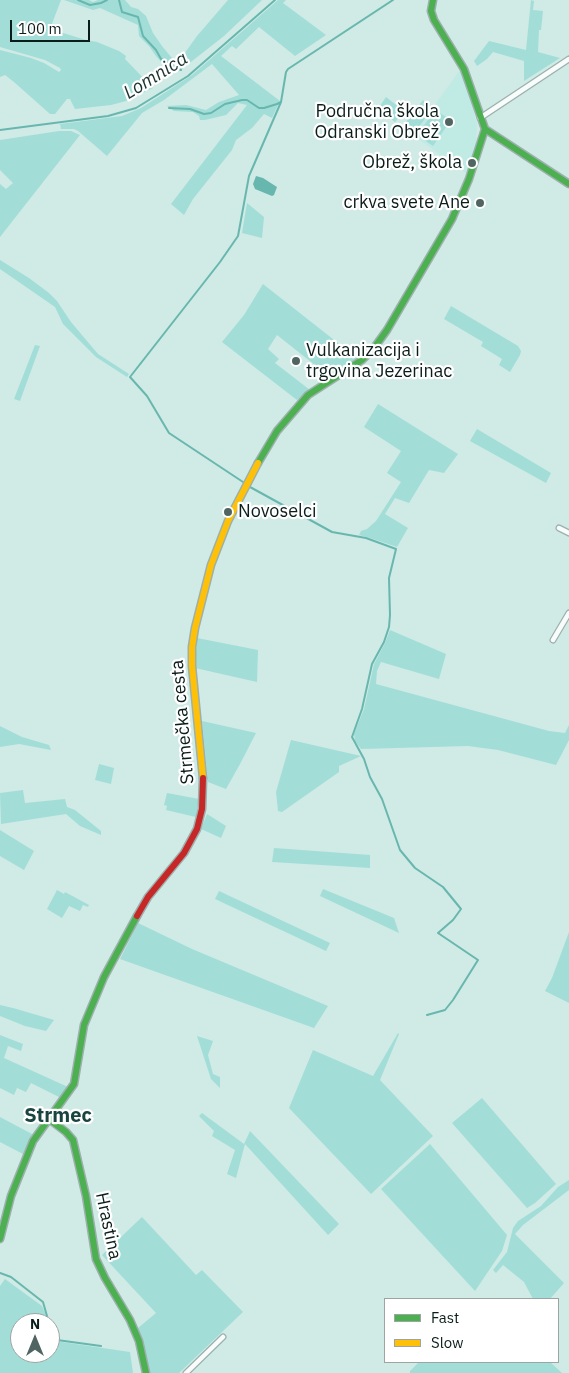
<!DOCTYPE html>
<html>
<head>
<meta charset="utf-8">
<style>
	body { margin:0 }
	#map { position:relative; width:569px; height:1373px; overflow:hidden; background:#d0eae6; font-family:"IBM Plex Sans",sans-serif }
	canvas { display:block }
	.legend { position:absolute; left:384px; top:1298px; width:175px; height:65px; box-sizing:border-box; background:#fff; border:1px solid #9da5a3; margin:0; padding:6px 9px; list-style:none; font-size:15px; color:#0b1d1a }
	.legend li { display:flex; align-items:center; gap:10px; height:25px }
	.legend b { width:25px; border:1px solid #9da5a3 }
	.north { position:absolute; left:10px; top:1313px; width:50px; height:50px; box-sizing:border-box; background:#fff; border:1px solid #9da5a3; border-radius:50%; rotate:0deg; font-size:14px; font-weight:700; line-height:20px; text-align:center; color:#0b1d1a }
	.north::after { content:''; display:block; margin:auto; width:18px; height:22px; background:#506561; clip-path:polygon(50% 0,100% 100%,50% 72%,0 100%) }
	.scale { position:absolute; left:10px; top:20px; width:80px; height:22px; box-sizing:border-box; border:2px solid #0b1d1a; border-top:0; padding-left:6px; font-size:15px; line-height:18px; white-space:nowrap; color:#0b1d1a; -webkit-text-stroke:4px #fff; paint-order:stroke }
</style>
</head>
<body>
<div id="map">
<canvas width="569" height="1373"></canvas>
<ul class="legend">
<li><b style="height:6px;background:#4caf50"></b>Fast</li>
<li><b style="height:6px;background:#ffc107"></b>Slow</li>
</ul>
<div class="north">N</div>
<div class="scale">100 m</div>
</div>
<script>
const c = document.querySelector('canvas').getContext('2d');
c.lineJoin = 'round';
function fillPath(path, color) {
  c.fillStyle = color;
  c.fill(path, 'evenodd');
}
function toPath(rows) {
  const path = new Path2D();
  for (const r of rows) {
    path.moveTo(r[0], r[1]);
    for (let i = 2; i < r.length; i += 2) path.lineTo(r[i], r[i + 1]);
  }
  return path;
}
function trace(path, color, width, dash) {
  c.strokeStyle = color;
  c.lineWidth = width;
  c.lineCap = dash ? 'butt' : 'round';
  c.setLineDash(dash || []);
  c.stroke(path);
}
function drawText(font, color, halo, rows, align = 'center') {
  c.font = font + ' "IBM Plex Sans",sans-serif';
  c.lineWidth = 4.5;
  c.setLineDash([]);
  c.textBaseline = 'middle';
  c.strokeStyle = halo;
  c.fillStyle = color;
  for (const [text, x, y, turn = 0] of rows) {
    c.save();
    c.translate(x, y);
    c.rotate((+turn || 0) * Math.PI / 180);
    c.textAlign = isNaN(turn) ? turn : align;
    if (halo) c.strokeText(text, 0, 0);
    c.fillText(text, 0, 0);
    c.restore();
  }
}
fillPath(toPath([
	[460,70,470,98,477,124,476,145,467,174,413,135]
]), '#c0ebe5');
fillPath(toPath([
	[0,0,61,0,50,29,86,40,97,42,119,51,126,56,125,59,153,88,126,101,111,105,75,109,70,99,67,99,55,114,50,114,14,82,5,75,0,77,0,50,31,58,44,63,59,72,61,70,60,68,45,60,0,47],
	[64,0,89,0,93,2,98,0,125,0,131,7,138,9,146,16,153,33,162,46,171,57,179,61,197,36,228,0,262,0,224,36,178,72,162,63,156,56,149,46,139,36,138,25,100,8,93,10],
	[278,0,286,0,283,3,326,35,295,56,259,27,236,49,232,46,221,56,280,101,272,118,264,114,252,128,236,140,232,150,193,199,184,215,171,204,247,105,238,103,226,115,205,120,200,120,199,116,193,112,174,111,167,106,186,105,206,110,219,102,239,95,212,64,164,100,142,113,107,156,78,131,74,129,61,129,60,124,122,116,141,108,192,75],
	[531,0,534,1,533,10,543,11,541,30,539,30,538,52,560,58,524,81,524,61,493,52,487,59,477,66,474,61,489,41,526,50],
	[386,97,404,111,395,122,378,109],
	[423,100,433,108,413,135,402,127],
	[435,110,451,120,433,146,417,135],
	[59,131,71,131,80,135,0,237,0,184,6,189,13,183,0,170,0,140],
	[247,203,264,217,262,238,242,233],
	[0,260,29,278,49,293,57,301,71,322,98,354,129,374,127,377,96,357,63,324,55,307,0,269],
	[263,284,357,358,330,377,277,335,268,349,279,359,275,363,310,390,297,400,222,342,244,315],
	[451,306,518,346,521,351,520,355,510,372,499,365,502,359,481,346,483,342,444,319],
	[35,345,40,346,20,401,14,399],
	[378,404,458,454,444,473,429,470,409,503,395,498,385,514,408,528,397,547,370,538,359,535,361,531,367,529,376,521,401,482,387,473,401,451,364,427],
	[477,429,551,473,546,483,470,441],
	[390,630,446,654,439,679,381,662,377,671,376,684,549,731,565,733,569,725,569,740,556,765,498,750,468,746,361,749,355,741,354,734,364,709,374,664,385,643],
	[197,638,258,650,257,682,195,668],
	[202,721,256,733,240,764,226,789,208,782],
	[0,726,22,737,49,745,51,750,19,744,0,747],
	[291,740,361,756,339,766,339,772,282,812,278,811,276,792],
	[99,764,114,768,111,784,95,780],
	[23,790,25,803,65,799,67,807,75,810,101,831,101,835,80,826,66,814,1,824,0,793],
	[167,793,199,799,196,817,166,810,167,806,164,805],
	[207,814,226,826,221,838,201,829],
	[0,830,34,851,24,870,0,856],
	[274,848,370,855,370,868,272,862],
	[323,889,394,918,399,933,320,896],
	[57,890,64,894,65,892,89,905,88,907,83,905,80,911,69,906,62,918,47,909],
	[219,891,330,943,326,951,215,899],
	[138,923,192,949,328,1006,314,1028,120,959],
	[569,932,569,1003,545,991,552,978],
	[0,1005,13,1008,54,1020,46,1031,25,1026,0,1016],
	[398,1033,399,1034,380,1080,433,1136,371,1194,289,1108,313,1050,373,1076],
	[0,1035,23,1044,21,1051,8,1046,4,1058,68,1087,61,1098,31,1083,26,1092,17,1088,14,1095,0,1088],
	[197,1036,213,1041,208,1055,213,1074,220,1077,220,1088,211,1079],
	[482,1098,556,1184,535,1203,527,1208,452,1123],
	[202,1113,244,1144,250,1131,339,1224,328,1235,245,1144,236,1178,227,1174,235,1150,212,1136,214,1131,199,1116],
	[0,1117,32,1134,23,1154,0,1142],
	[430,1144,507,1235,502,1251,475,1291,381,1189],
	[569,1180,569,1190,523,1225,515,1234,564,1283,550,1299,533,1299,524,1282,503,1265,496,1273,493,1270,507,1252,513,1228,518,1221,541,1206,558,1187],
	[142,1217,196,1275,202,1270,243,1312,179,1373,148,1373,138,1328,156,1313,102,1255],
	[5,1279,42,1306,46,1315,47,1323,20,1323,20,1353,50,1353,50,1337,55,1341,130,1352,133,1373,0,1373,0,1286],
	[419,1362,550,1362,562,1373,410,1373,410,1371]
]), '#a2ded7');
fillPath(toPath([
	[256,176,263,178,277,187,274,195,272,196,255,189,253,184]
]), '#68b7ae');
trace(toPath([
	[78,0,90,5,101,3,107,0],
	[119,0,122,12,138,17,143,36,156,50,161,59,181,70],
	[169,108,190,109,204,114,211,113,225,104,242,100,247,100,259,108,264,108,277,104,281,102,286,72,288,69,393,0],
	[0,130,108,116,136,108,188,76,275,0],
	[243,482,169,433,147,396,130,377,220,262,238,236,249,176,281,102],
	[250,487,332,532,366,538,396,549,389,578,390,615,389,627,384,642,372,664,362,709,352,737,364,759,370,777,382,799,400,850,415,868,443,887,461,909,453,920,438,933,478,960,453,1000,445,1010,427,1015],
	[0,1273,11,1277,43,1302,49,1323],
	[50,1331,52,1337,57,1340,101,1346]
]), '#68b7ae', 2);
const street = toPath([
	[480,118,569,59],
	[559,528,569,533],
	[553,640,569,613],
	[186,1373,223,1337]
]);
const fast = toPath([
	[433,0,431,11,434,20,464,69,485,129,569,184],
	[258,463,277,431,308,395,362,360,374,348,387,330,452,219,469,179,485,129],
	[49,1119,66,1132,73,1140,86,1196,96,1259,105,1278,130,1320,139,1341,146,1373],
	[0,1239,11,1196,33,1141,74,1084,84,1025,104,977,137,916]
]);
const slow = toPath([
	[203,778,192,666,192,647,195,628,211,565,228,521,258,463]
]);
const jam = toPath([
	[137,916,148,897,184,853,197,829,202,809,203,778]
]);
trace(street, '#9cb0ad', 7);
trace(fast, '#9cb0ad', 9);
trace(slow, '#9cb0ad', 9);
trace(jam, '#9cb0ad', 9);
trace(street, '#f8fcfb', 4.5);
trace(fast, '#4caf50', 6);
trace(slow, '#ffc107', 6);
trace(jam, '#c62828', 6);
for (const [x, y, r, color] of [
	[449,122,5,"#506561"],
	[472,163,5,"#506561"],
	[480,203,5,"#506561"],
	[296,361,5,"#506561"],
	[228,512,5,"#506561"]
]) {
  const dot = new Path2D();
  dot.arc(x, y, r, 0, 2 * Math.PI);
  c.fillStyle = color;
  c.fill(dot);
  trace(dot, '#fff', 2);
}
drawText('18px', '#0b1d1a', '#fff', [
	["Područna škola",439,112],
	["Odranski Obrež",439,133],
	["Obrež, škola",462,163],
	["crkva svete Ane",470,203],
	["Vulkanizacija i",306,351,"left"],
	["trgovina Jezerinac",306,372,"left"],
	["Novoselci",238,512,"left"]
], 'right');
drawText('18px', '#0b1d1a', '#fff', [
	["Strmečka cesta",183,722,-95],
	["Hrastina",108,1226,78]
]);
drawText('italic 19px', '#1b322f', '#fff', [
	["Lomnica",156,76,-32]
]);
drawText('bold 20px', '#19443f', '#fff', [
	["Strmec",58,1116]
]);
</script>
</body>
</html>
